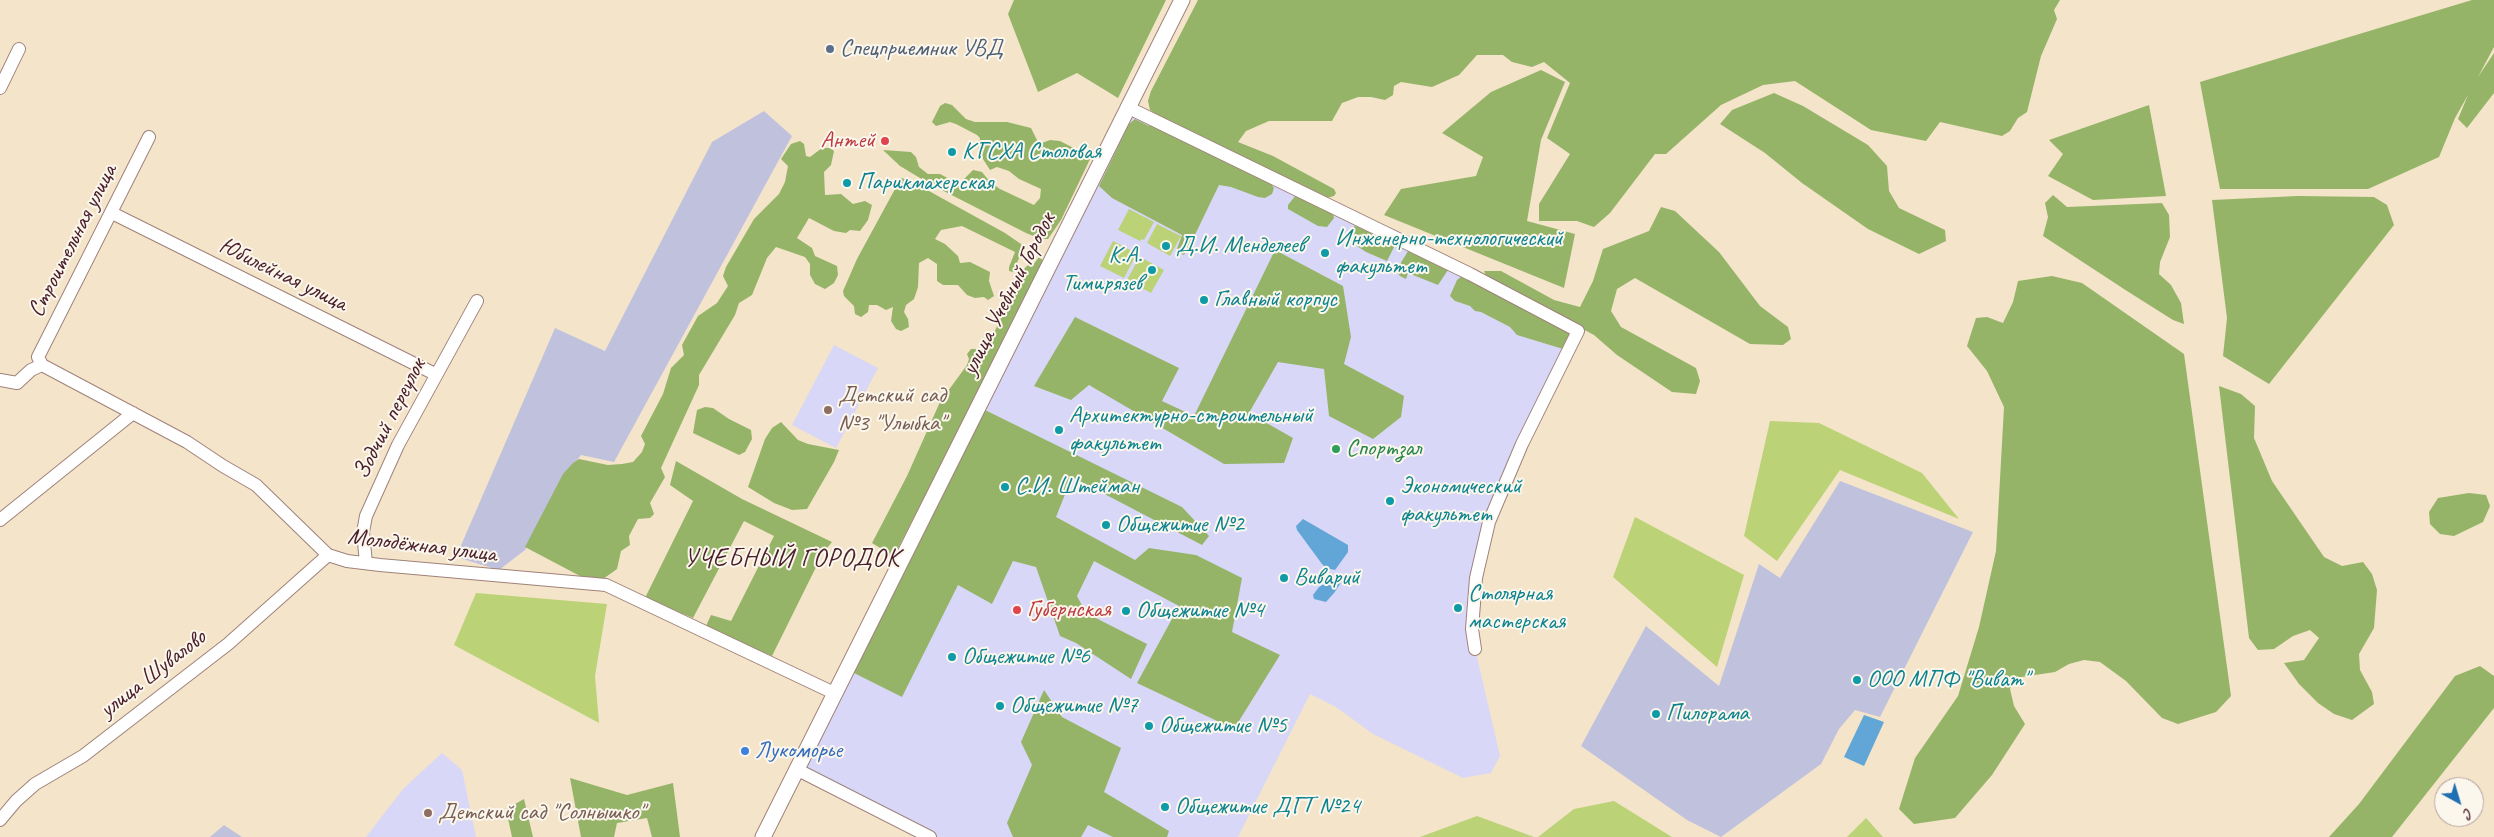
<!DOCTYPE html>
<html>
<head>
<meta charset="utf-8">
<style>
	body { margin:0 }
	#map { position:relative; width:2494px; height:837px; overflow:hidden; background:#f4e4ca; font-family:Caveat,sans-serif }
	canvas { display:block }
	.north { position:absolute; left:2434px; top:777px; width:50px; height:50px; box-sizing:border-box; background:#fbf7ec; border:1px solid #b4a19f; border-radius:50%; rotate:141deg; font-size:14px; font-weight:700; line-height:20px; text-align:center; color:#4a1f2b }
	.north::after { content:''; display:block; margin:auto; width:18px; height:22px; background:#1f6fb2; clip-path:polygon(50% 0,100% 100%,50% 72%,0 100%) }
</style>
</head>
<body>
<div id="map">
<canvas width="2494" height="837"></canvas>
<div class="north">С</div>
</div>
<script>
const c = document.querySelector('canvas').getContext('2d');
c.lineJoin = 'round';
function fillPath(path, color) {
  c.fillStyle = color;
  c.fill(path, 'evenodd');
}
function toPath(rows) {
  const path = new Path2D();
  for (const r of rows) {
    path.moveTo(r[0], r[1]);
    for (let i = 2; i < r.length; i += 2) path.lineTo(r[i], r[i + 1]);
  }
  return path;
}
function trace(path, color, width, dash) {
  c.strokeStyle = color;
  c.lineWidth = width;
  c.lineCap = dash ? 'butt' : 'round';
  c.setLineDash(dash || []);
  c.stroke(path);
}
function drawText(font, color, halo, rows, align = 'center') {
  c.font = font + ' Caveat,sans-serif';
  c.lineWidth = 4;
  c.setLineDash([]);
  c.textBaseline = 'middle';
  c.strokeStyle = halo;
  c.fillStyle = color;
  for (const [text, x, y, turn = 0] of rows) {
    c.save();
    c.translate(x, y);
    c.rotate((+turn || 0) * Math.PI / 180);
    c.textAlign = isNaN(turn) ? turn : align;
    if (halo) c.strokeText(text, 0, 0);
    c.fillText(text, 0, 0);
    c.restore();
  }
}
fillPath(toPath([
	[1128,109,1576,332,1485,530,1470,627,1500,756,1491,773,1463,778,1373,734,1336,707,1310,694,1238,837,938,837,797,768],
	[834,345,878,368,836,448,792,425],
	[442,753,462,770,476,837,366,837,403,789]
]), '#d9d7f7');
fillPath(toPath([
	[764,111,792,136,614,462,581,455,564,477,525,550,499,570,456,557,555,328,605,351,712,142],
	[1840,481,1973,532,1880,717,1855,710,1839,729,1821,764,1721,837,1687,820,1581,746,1646,626,1719,686,1759,564,1780,578],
	[224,825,242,837,210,837]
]), '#c0c2dd');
fillPath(toPath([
	[1129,209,1154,222,1144,240,1142,239,1140,241,1118,230],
	[1157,224,1181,236,1170,256,1147,243],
	[1113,241,1134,252,1133,255,1135,257,1124,278,1100,266],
	[1139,258,1143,260,1144,259,1164,270,1151,293,1127,280],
	[1770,421,1819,423,1922,473,1959,519,1840,470,1777,561,1744,536],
	[1635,517,1744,575,1717,667,1613,577],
	[476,593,607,604,595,676,599,723,454,645],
	[1614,801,1672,837,1538,837,1574,809],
	[1477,816,1534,837,1420,837],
	[1866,818,1883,837,1847,837]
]), '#bcd277');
fillPath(toPath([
	[1014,0,1166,0,1118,98,1077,73,1038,92,1008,14],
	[1198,0,2060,0,2054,10,2057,19,2041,56,2027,112,2018,118,2010,131,2002,136,1940,122,1926,141,1871,130,1795,81,1763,85,1721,105,1666,154,1655,154,1610,213,1594,227,1577,221,1539,221,1539,204,1570,154,1547,138,1570,83,1544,62,1532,67,1512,62,1503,55,1477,55,1459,75,1432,87,1401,82,1394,86,1393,95,1385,100,1371,97,1358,97,1342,103,1332,121,1269,121,1246,131,1238,142,1273,156,1334,189,1336,193,1334,196,1327,198,1229,154,1208,139,1156,114,1150,110,1148,101,1151,91],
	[2472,0,2494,0,2494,47,2478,77,2494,53,2494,93,2467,128,2458,119,2468,95,2455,118,2439,157,2368,189,2220,189,2200,82],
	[1541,70,1565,82,1541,140,1527,221,1575,234,1564,288,1384,215,1401,189,1476,176,1483,157,1442,133,1491,92],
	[1774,93,1803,106,1868,145,1887,166,1889,191,1899,208,1945,230,1946,241,1919,254,1868,229,1802,183,1765,153,1720,124,1732,110],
	[945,103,952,105,966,119,975,122,1007,122,1031,128,1039,144,1050,140,1060,141,1091,157,1061,220,1048,239,1041,239,1026,233,930,184,900,166,883,150,911,152,916,157,919,167,928,174,940,174,959,184,973,170,982,172,990,182,1000,189,1034,205,1040,198,1041,189,1019,179,1009,171,997,167,990,170,978,151,980,138,977,135,956,124,950,122,936,126,932,122,940,106],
	[2149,105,2166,196,2093,200,2048,176,2063,154,2049,140],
	[1135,119,1149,126,1154,123,1271,184,1274,188,1272,194,1265,198,1258,197,1231,187,1219,185,1191,243,1184,255,1182,254,1177,249,1182,235,1112,198,1099,186,1129,124],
	[800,141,804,144,806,156,810,157,822,148,830,148,834,151,831,165,824,172,825,195,841,194,853,204,865,201,872,205,868,220,860,231,850,230,846,233,834,231,809,218,797,238,812,248,815,256,837,266,838,275,834,283,825,289,815,284,810,275,810,264,805,257,776,247,767,258,752,295,739,303,735,315,699,375,699,385,661,468,665,477,650,503,654,514,650,518,638,519,629,536,630,545,621,551,617,569,603,579,580,576,525,547,563,474,573,463,579,459,608,465,622,464,633,462,642,452,645,444,641,436,663,394,671,368,684,355,682,345,698,316,717,303,728,286,723,276,726,267,754,219,779,194,785,182,788,166,781,159,791,144],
	[901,178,909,180,1005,233,1021,244,1023,249,1013,272,1009,271,1009,267,1015,252,962,226,941,230,935,239,945,244,958,256,960,263,970,262,990,272,989,281,994,296,988,300,984,297,975,298,967,295,958,285,943,285,937,281,937,264,928,258,919,263,918,287,914,299,906,305,904,312,908,319,909,327,901,331,896,329,891,321,893,307,886,310,877,305,869,305,868,312,861,317,855,314,854,306,844,296,843,291,857,259],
	[1296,195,1333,214,1334,218,1327,227,1318,226,1288,209,1288,205],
	[2053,195,2067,207,2162,203,2169,215,2170,237,2160,262,2159,274,2171,285,2181,303,2184,324,2173,320,2127,291,2043,236,2048,217,2045,203],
	[2298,196,2374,197,2387,205,2394,225,2269,384,2223,356,2227,318,2212,200],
	[1661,207,1675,211,1719,252,1760,306,1788,327,1791,339,1783,345,1750,344,1635,278,1617,289,1611,311,1621,327,1696,368,1700,381,1696,394,1672,392,1617,355,1594,335,1487,278,1484,271,1501,271,1554,300,1580,307,1593,281,1603,249,1649,231],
	[1355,226,1392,241,1394,247,1387,261,1366,252,1345,238,1350,229],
	[1275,250,1343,286,1351,337,1344,364,1404,396,1401,417,1373,439,1329,416,1324,369,1278,362,1249,413,1293,438,1284,463,1224,464,1089,385,1071,400,1034,386,1075,317,1179,368,1162,401,1194,416],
	[1408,251,1436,262,1448,270,1438,285,1408,273,1406,279,1400,276,1396,271],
	[1039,257,1045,262,894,556,891,558,885,551,872,543,907,476,940,402,967,365,969,359,967,354,971,349,987,349,988,347,984,338,994,333,1006,306,1005,303,1021,272,1029,264,1033,265],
	[1462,276,1569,331,1572,335,1563,349,1517,335,1510,327,1481,312,1475,311,1470,306,1455,301,1450,296,1457,280],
	[2052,276,2082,283,2184,354,2231,696,2216,712,2178,724,2162,718,2126,681,2100,662,2084,660,2069,664,2055,672,2015,678,2010,689,2014,706,2025,724,1992,775,1955,818,1914,824,1899,809,1915,758,1958,696,1979,627,1996,551,2004,407,1987,371,1967,346,1976,318,1987,317,2003,323,2013,302,2018,281],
	[2219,386,2241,394,2255,406,2254,438,2272,481,2324,557,2342,566,2363,562,2372,574,2377,590,2374,628,2359,654,2360,670,2372,692,2374,704,2352,720,2334,714,2318,703,2299,684,2284,663,2304,660,2319,638,2310,630,2293,636,2274,649,2258,650,2249,638],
	[705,407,713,408,729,419,751,430,752,439,745,452,739,455,693,433,697,410],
	[985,410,1182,507,1209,536,1202,545,1072,477,1056,517,1135,560,1149,548,1196,555,1242,578,1232,632,1280,655,1234,729,1137,683,1179,606,1094,561,1077,596,1086,613,1147,644,1131,679,1076,643,1060,636,1036,567,1013,561,992,604,958,585,902,697,852,672],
	[781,422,798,440,808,444,839,450,834,462,807,509,792,510,774,503,748,487,765,439,772,428],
	[676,461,742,499,832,542,823,553,772,656,705,628,711,615,731,621,774,536,744,521,693,618,645,598,693,501,670,485],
	[2469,493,2486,495,2490,506,2483,522,2454,536,2440,534,2430,524,2429,512,2438,498],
	[2480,666,2494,676,2494,708,2392,837,2329,837,2359,804,2455,676],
	[1044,690,1062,717,1121,748,1104,792,1169,831,1167,837,1113,837,1088,825,1081,837,1013,837,1007,823,1032,765,1021,742],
	[570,778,627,795,673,783,680,837,652,837,647,818,617,823,614,837,581,837],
	[524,799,533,837,512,837,506,809]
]), '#95b468');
fillPath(toPath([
	[1303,519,1348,545,1348,552,1335,570,1326,568,1322,564,1297,530,1296,526],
	[1333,578,1340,579,1342,581,1334,593,1326,602,1314,599,1313,595,1319,587],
	[1864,715,1884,722,1864,766,1844,757]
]), '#61a6d6');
const minor = toPath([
	[0,88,19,49],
	[1127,107,1470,274,1578,331,1522,444,1489,522,1476,578,1472,629,1475,649],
	[112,213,435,374],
	[42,365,187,442,223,466,256,485,328,555,347,561,380,565,606,585,834,693],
	[42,365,38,357,149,137],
	[0,380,17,383,31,370,42,365],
	[0,520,133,413],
	[366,563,363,532,366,516,398,445,477,301],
	[796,769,930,837],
	[0,820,16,801,35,784,83,756,228,644,328,555]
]);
const tertiary = toPath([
	[763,837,1182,0]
]);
trace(minor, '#9f827a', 14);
trace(tertiary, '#9f827a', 17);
trace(minor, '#fff', 12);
trace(tertiary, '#fff', 15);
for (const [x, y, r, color] of [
	[830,49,5,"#5c6f8a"],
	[885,141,5,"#e0444e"],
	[952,152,5,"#0f9aa8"],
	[847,183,5,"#0f9aa8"],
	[1166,246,5,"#0f9aa8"],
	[1325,253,5,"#0f9aa8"],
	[1152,270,5,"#0f9aa8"],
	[1204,300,5,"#0f9aa8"],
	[828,410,5,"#8d6e63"],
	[1059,430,5,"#0f9aa8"],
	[1336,449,5,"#2e9e5b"],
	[1005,487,5,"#0f9aa8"],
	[1390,501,5,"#0f9aa8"],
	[1106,525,5,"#0f9aa8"],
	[1284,578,5,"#0f9aa8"],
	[1458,608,5,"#0f9aa8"],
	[1017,610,5,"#e0444e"],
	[1126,611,5,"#0f9aa8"],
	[952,657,5,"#0f9aa8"],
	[1857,680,5,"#0f9aa8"],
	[1000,706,5,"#0f9aa8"],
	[1656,714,5,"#0f9aa8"],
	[1149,726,5,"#0f9aa8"],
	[745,751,5,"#3f7fe0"],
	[1165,807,5,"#0f9aa8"],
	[428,813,5,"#8d6e63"]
]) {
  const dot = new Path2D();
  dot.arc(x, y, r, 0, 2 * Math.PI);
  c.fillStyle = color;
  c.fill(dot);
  trace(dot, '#fbf7ec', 2);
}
drawText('24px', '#4e5e75', '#fbf7ec', [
	["Спецприемник УВД",840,49]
], 'left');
drawText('24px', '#be3a42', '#fbf7ec', [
	["Антей",875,141],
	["Губернская",1027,610,"left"]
], 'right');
drawText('24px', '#0d838f', '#fbf7ec', [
	["КГСХА Столовая",962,152],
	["Парикмахерская",857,183],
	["Инженерно-технологический",1335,239],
	["факультет",1335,267],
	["Д.И. Менделеев",1176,246],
	["К.А.",1142,256,"right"],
	["Тимирязев",1142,284,"right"],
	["Главный корпус",1214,300],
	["Архитектурно-строительный",1069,416],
	["факультет",1069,444],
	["С.И. Штейман",1015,487],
	["Экономический",1400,487],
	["факультет",1400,515],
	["Общежитие №2",1116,525],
	["Виварий",1294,578],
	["Столярная",1468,594],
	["мастерская",1468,622],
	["Общежитие №4",1136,611],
	["Общежитие №6",962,657],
	["ООО МПФ \"Виват\"",1867,680],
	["Общежитие №7",1010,706],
	["Пилорама",1666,714],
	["Общежитие №5",1159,726],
	["Общежитие ДГТ №24",1175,807]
], 'left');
drawText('24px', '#4a1f2b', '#fbf7ec', [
	["Строительная улица",73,241,-63],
	["Юбилейная улица",283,275,26],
	["улица Учебный Городок",1009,294,-63],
	["Зодчий переулок",390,419,-63],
	["Молодёжная улица",422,546,7],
	["улица Шувалово",153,674,-38]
]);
drawText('24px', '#785e54', '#fbf7ec', [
	["Детский сад",838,396],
	["№3 \"Улыбка\"",838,424],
	["Детский сад \"Солнышко\"",438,813]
], 'left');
drawText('24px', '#27864d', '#fbf7ec', [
	["Спортзал",1346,449]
], 'left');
drawText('24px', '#366cbe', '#fbf7ec', [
	["Лукоморье",755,751]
], 'left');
c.letterSpacing = '1px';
drawText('26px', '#4a1f2b', '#fbf7ec', [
	["УЧЕБНЫЙ ГОРОДОК",792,559]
]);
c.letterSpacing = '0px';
</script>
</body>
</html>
